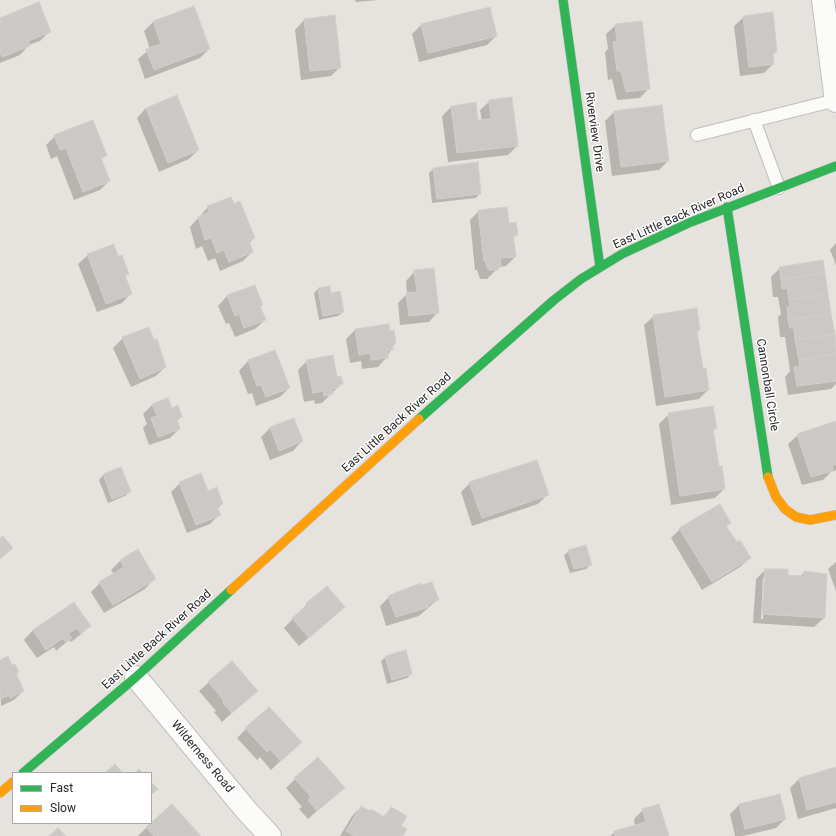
<!DOCTYPE html>
<html>
<head>
<meta charset="utf-8">
<style>
	body { margin:0 }
	#map { position:relative; width:836px; height:836px; overflow:hidden; background:#e6e3de; font-family:Roboto,sans-serif }
	canvas { display:block }
	.legend { position:absolute; left:12px; top:772px; width:140px; height:52px; box-sizing:border-box; background:#fff; border:1px solid #a9a9a9; margin:0; padding:5px 7px; list-style:none; font-size:12px; color:#282828 }
	.legend li { display:flex; align-items:center; gap:8px; height:20px }
	.legend b { width:20px; border:1px solid #a9a9a9 }
</style>
</head>
<body>
<div id="map">
<canvas width="836" height="836"></canvas>
<ul class="legend">
<li><b style="height:5px;background:#30b455"></b>Fast</li>
<li><b style="height:5px;background:#ff9f0a"></b>Slow</li>
</ul>
</div>
<script>
const c = document.querySelector('canvas').getContext('2d');
c.lineJoin = 'round';
function fillPath(path, color) {
  c.fillStyle = color;
  c.fill(path, 'evenodd');
}
function toPath(rows) {
  const path = new Path2D();
  for (const r of rows) {
    path.moveTo(r[0], r[1]);
    for (let i = 2; i < r.length; i += 2) path.lineTo(r[i], r[i + 1]);
  }
  return path;
}
function trace(path, color, width, dash) {
  c.strokeStyle = color;
  c.lineWidth = width;
  c.lineCap = dash ? 'butt' : 'round';
  c.setLineDash(dash || []);
  c.stroke(path);
}
function drawText(font, color, halo, rows, align = 'center') {
  c.font = font + ' Roboto,sans-serif';
  c.lineWidth = 3;
  c.setLineDash([]);
  c.textBaseline = 'middle';
  c.strokeStyle = halo;
  c.fillStyle = color;
  for (const [text, x, y, turn = 0] of rows) {
    c.save();
    c.translate(x, y);
    c.rotate((+turn || 0) * Math.PI / 180);
    c.textAlign = isNaN(turn) ? turn : align;
    if (halo) c.strokeText(text, 0, 0);
    c.fillText(text, 0, 0);
    c.restore();
  }
}
fillPath(toPath([
	[355,0,378,0,356,2],
	[193,7,209,49,200,58,145,79,138,59,150,49,144,31,153,22],
	[489,8,496,36,487,45,419,62,412,34,421,25],
	[744,17,776,52,772,56,773,64,764,73,740,76,734,26],
	[0,19,50,31,40,41,29,45,20,55,0,63],
	[304,20,340,67,331,76,301,80,295,30],
	[616,25,649,88,640,98,617,100,612,79,608,80,605,52,608,49,606,34],
	[490,101,517,146,508,155,448,162,442,116,452,106,478,122,482,121,480,110],
	[146,108,198,150,189,159,159,172,137,118],
	[614,112,668,161,659,170,612,176,605,121],
	[55,136,105,156,101,160,109,181,100,190,74,200,57,156,51,159,46,145],
	[433,169,480,193,476,198,432,203,429,173],
	[233,205,254,238,249,243,252,252,243,261,220,271,215,258,208,261,202,246,196,249,190,227,208,207],
	[479,211,508,224,517,234,513,238,515,257,506,266,499,267,487,279,480,279,477,270,475,270,470,220],
	[836,243,836,265,830,250],
	[88,255,118,257,128,273,125,277,131,293,122,303,97,312,78,264],
	[822,261,836,350,836,384,831,389,788,395,785,377,790,371,785,337,780,337,778,317,781,314,778,297,773,297,771,277,780,268],
	[415,271,438,312,429,322,400,325,398,303,407,294,406,281],
	[254,286,262,305,260,307,265,320,255,329,235,337,229,323,226,324,218,306,227,296],
	[318,289,330,294,343,312,338,316,319,320,314,293],
	[654,316,699,330,696,333,702,369,708,390,699,399,656,406,644,325],
	[388,325,389,332,395,343,387,357,378,367,362,369,361,361,350,363,346,339,355,330],
	[123,338,165,367,156,376,131,387,113,348],
	[275,351,289,388,280,397,256,406,252,393,248,394,239,371,248,361],
	[307,361,336,378,342,383,322,403,315,404,314,400,304,402,298,370],
	[152,405,171,409,181,417,176,422,179,429,170,438,149,445,143,428,147,424,143,414],
	[669,414,716,428,712,431,718,467,724,489,715,498,671,505,659,424],
	[293,419,302,441,293,451,270,460,261,437,270,428],
	[836,423,836,470,831,472,823,480,802,485,788,444,798,435],
	[121,469,130,492,125,496,108,503,99,480,103,475],
	[180,483,208,492,222,504,217,509,220,514,210,524,187,533,171,492],
	[470,483,548,494,538,504,472,526,461,492],
	[730,522,726,526,736,543,750,558,740,567,702,590,671,538,680,529],
	[137,551,154,579,145,589,104,613,91,592,100,583,114,574,111,570,120,561],
	[569,551,591,564,586,569,570,573,564,555],
	[836,562,836,591,828,569],
	[765,570,787,576,800,576,805,572,824,618,814,627,753,623,756,579],
	[763,578,765,578,763,619,761,619],
	[420,584,437,600,419,616,386,626,380,606,389,597,397,592],
	[326,587,334,616,299,646,284,628,307,604],
	[74,603,89,626,80,635,71,642,69,640,56,651,54,647,37,658,24,640,33,630],
	[386,657,411,674,407,678,387,684,381,661],
	[0,661,12,666,18,672,15,674,23,691,14,700,1,706],
	[232,662,256,691,222,722,214,712,216,711,199,691],
	[246,729,291,751,271,770,260,757,257,760,237,738],
	[836,768,836,808,798,819,790,788,799,779],
	[295,779,343,788,308,819,299,809,302,807,286,788],
	[779,795,785,819,776,828,743,836,735,836,730,814,739,805],
	[172,805,200,836,138,836,146,828],
	[361,807,383,817,391,809,400,827,402,836,340,836,352,816],
	[643,810,667,836,610,836,615,832,635,826,634,819]
]), '#0003');
const building = toPath([
	[39,2,51,32,28,41,30,46,2,57,0,51,0,18,39,2],
	[194,6,210,49,154,70,146,49,161,44,153,21,194,6],
	[490,7,497,36,428,53,421,24,490,7],
	[773,12,777,52,773,53,774,64,749,67,743,16,773,12],
	[335,15,341,68,310,71,304,19,335,15],
	[642,21,650,89,626,92,621,71,617,71,613,42,617,41,615,24,642,21],
	[177,95,199,150,168,163,146,108,177,95],
	[512,97,518,146,457,153,451,106,476,102,478,120,491,119,489,100,512,97],
	[662,105,669,161,621,167,614,111,662,105],
	[93,120,107,156,101,158,110,181,83,192,66,148,60,150,54,135,93,120],
	[478,162,481,194,437,199,433,168,478,162],
	[231,197,234,204,240,201,255,238,249,240,253,252,229,262,224,250,217,253,211,238,205,240,198,217,209,212,207,206,231,197],
	[507,207,509,223,516,222,518,235,513,235,516,257,500,258,501,266,498,270,489,270,487,268,486,261,484,261,478,210,507,207],
	[114,244,118,256,122,255,129,274,125,275,132,294,106,304,87,254,114,244],
	[823,260,825,273,781,280,779,267,823,260],
	[434,268,439,313,409,316,406,293,417,292,414,270,434,268],
	[825,273,828,294,789,300,787,288,782,289,781,280,825,273],
	[255,285,263,305,260,306,266,320,244,328,239,314,235,316,227,295,255,285],
	[330,286,331,293,340,291,344,312,323,316,318,288,330,286],
	[828,294,831,314,788,320,787,307,790,306,789,300,828,294],
	[697,308,700,330,697,331,703,368,706,368,709,390,665,397,653,315,697,308],
	[831,314,835,334,795,340,794,328,790,328,788,320,831,314],
	[389,324,390,331,394,330,396,343,393,344,393,350,387,351,388,358,371,360,370,353,359,355,355,329,389,324],
	[149,327,154,340,157,339,166,367,140,379,122,337,149,327],
	[835,334,836,354,799,360,795,340,835,334],
	[275,350,290,388,266,397,261,385,257,386,248,360,275,350],
	[836,354,836,381,797,386,794,367,800,366,799,360,836,354],
	[333,355,337,377,341,376,343,384,339,385,339,387,332,389,333,394,324,396,323,391,313,393,306,360,333,355],
	[168,398,172,408,178,405,182,417,177,419,180,429,158,437,151,418,157,416,152,404,168,398],
	[713,406,717,428,713,429,719,466,722,466,725,489,680,496,668,413,713,406],
	[294,418,303,441,279,451,270,427,294,418],
	[836,421,836,464,832,466,833,471,811,477,797,434,836,421],
	[537,460,549,495,482,518,469,482,537,460],
	[121,467,131,492,112,499,103,474,121,467],
	[201,473,208,491,217,487,223,504,217,506,221,515,196,525,179,482,201,473],
	[720,504,731,523,726,526,737,542,740,540,751,558,712,582,679,528,720,504],
	[3,536,13,548,0,559,0,538,3,536],
	[586,545,592,565,574,569,568,550,586,545],
	[138,549,156,579,113,605,99,582,124,567,120,560,138,549],
	[765,569,788,569,788,575,804,576,804,571,827,574,825,618,762,614,765,569],
	[432,582,439,600,428,604,429,607,396,617,388,596,421,583,421,585,432,582],
	[327,586,345,607,309,638,292,618,308,605,306,603,327,586],
	[74,602,91,626,80,633,77,628,68,634,72,638,66,643,63,638,46,650,33,630,74,602],
	[406,650,412,674,392,680,385,656,406,650],
	[8,656,12,665,15,664,19,672,16,673,24,691,10,698,9,695,0,699,0,660,8,656],
	[232,661,258,691,232,713,223,703,224,701,208,681,232,661],
	[269,707,302,742,281,761,270,749,267,752,245,728,269,707],
	[318,757,345,788,317,811,308,800,311,797,294,778,318,757],
	[115,764,123,773,105,773,115,764],
	[836,767,836,802,807,810,799,778,836,767],
	[139,769,143,773,135,773,139,769],
	[151,782,158,789,151,795,151,782],
	[780,794,786,819,745,829,739,804,780,794],
	[172,804,201,836,154,836,146,827,172,804],
	[659,804,669,836,615,836,614,831,646,822,642,809,659,804],
	[361,806,370,811,371,809,385,817,391,807,407,816,401,826,407,829,403,836,354,836,346,831,361,806],
	[58,828,66,836,49,836,58,828]
]);
fillPath(building, '#cbc9c5');
trace(building, '#d1cfca', 1);
const lane = toPath([
	[754,120,779,188],
	[697,135,836,100]
]);
const street = toPath([
	[823,0,836,101],
	[136,677,246,810,270,836]
]);
const fast = toPath([
	[563,0,600,267],
	[727,207,768,477],
	[419,419,554,300,581,279,622,254,691,222,836,166],
	[23,773,136,677,231,590]
]);
const slow = toPath([
	[768,477,776,497,785,509,796,517,810,520,836,515],
	[231,590,419,419],
	[0,793,13,782]
]);
trace(lane, '#c0bfbf', 14);
trace(street, '#c0bfbf', 24);
trace(fast, '#c0bfbf', 10);
trace(slow, '#c0bfbf', 10);
trace(lane, '#fbfbfa', 12);
trace(street, '#fbfbfa', 22);
trace(fast, '#30b455', 9);
trace(slow, '#ff9f0a', 9);
drawText('12px', '#282828', '#fff', [
	["Riverview Drive",594,132,82],
	["East Little Back River Road",679,217,-24],
	["Cannonball Circle",767,385,81],
	["East Little Back River Road",397,423,-42],
	["East Little Back River Road",157,640,-42],
	["Wilderness Road",202,757,50]
]);
</script>
</body>
</html>
